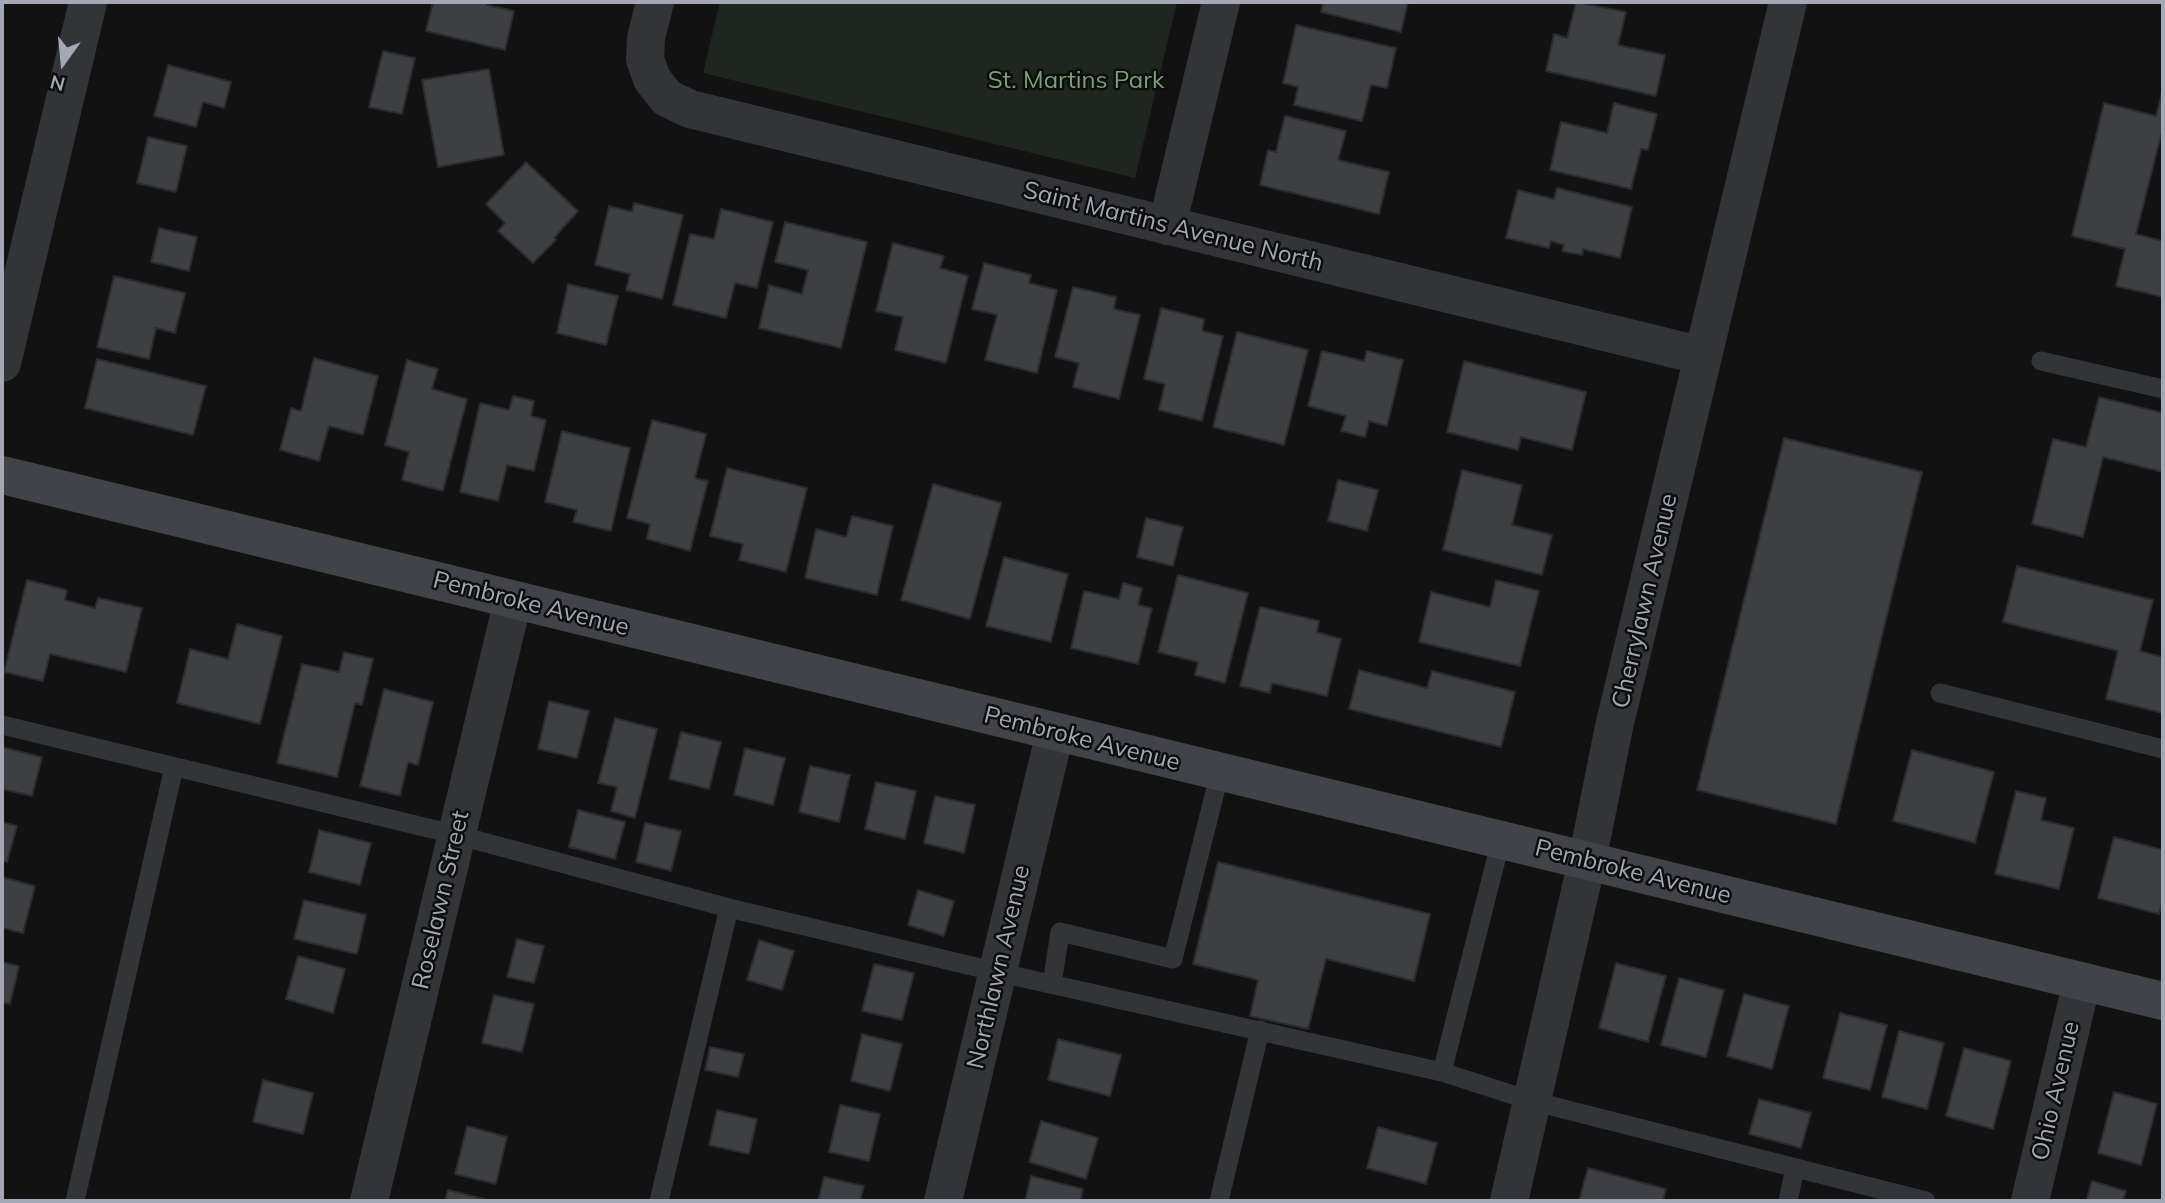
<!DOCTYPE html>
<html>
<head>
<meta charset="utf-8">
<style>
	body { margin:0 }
	#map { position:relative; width:2165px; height:1203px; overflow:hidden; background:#121213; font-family:Mulish,sans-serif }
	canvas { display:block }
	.frame { position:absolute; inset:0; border:4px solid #a3a9b4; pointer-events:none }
	.north { position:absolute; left:28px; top:28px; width:70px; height:70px; -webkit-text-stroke:5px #0d0d0e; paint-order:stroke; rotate:195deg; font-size:19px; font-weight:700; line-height:28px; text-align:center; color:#a3a9b4 }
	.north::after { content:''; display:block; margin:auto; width:24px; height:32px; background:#a3a9b4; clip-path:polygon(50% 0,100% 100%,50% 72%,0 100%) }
</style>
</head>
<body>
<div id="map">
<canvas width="2165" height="1203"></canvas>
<div class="frame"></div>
<div class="north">N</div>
</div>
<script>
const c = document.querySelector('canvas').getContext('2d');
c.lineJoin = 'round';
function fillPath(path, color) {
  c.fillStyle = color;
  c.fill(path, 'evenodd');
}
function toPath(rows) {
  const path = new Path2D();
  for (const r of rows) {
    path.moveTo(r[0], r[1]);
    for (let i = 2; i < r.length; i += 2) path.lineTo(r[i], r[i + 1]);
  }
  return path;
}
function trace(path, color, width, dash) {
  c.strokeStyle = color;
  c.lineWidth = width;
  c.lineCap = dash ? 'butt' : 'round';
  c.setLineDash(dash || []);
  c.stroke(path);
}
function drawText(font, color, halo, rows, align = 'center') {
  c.font = font + ' Mulish,sans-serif';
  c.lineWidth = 5;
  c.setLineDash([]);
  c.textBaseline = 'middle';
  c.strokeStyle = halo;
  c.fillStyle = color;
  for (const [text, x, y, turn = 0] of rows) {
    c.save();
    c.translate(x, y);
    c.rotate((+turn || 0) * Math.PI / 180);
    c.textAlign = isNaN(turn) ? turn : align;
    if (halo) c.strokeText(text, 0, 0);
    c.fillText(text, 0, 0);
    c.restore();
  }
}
fillPath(toPath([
	[720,2,1177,2,1135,178,703,73]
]), '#1e261f');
const building = toPath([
	[433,2,488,2,487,5,514,11,505,50,426,31,433,2],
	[1323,2,1408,2,1401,32,1321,12,1323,2],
	[1576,2,1626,12,1618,45,1665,55,1656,96,1546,71,1554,34,1567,38,1576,2],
	[1296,25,1396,48,1387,88,1371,85,1362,121,1294,105,1298,87,1283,83,1296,25],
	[383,51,415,58,402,114,369,107,383,51],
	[168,65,231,82,224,108,203,102,196,127,154,116,168,65],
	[489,69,504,155,438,167,422,80,489,69],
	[2163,89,2163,136,2161,135,2136,234,2163,241,2163,297,2116,286,2125,249,2072,236,2104,103,2156,116,2163,89],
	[1614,103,1657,114,1648,150,1641,149,1631,189,1550,170,1561,122,1607,133,1614,103],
	[1285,116,1346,131,1338,160,1389,172,1379,214,1260,185,1268,150,1276,152,1285,116],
	[148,137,187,146,176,192,137,183,148,137],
	[526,162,578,211,554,238,556,240,533,263,498,231,505,223,486,204,526,162],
	[1557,188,1632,207,1620,258,1583,249,1582,255,1562,251,1564,245,1551,241,1549,248,1506,238,1518,190,1554,199,1557,188],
	[634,203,683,215,662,299,626,290,630,274,595,265,609,206,632,212,634,203],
	[721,209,773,222,757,288,735,283,726,318,673,305,690,234,714,239,721,209],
	[785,222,867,242,841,348,759,328,769,285,802,294,808,270,775,262,785,222],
	[159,228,197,237,189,271,151,262,159,228],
	[893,243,944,256,940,268,968,276,946,363,895,350,903,317,876,311,893,243],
	[984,263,1031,275,1029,283,1057,290,1037,373,985,360,997,315,972,309,984,263],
	[114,276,185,293,175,333,156,328,149,359,97,347,114,276],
	[568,284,618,296,606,345,557,333,568,284],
	[1073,287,1116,297,1114,309,1140,315,1119,399,1073,387,1079,363,1055,357,1073,287],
	[1161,308,1204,319,1202,331,1223,336,1202,421,1159,410,1165,384,1144,379,1161,308],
	[1237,332,1308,350,1284,445,1213,427,1237,332],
	[1322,351,1364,361,1367,351,1403,360,1387,426,1369,421,1365,437,1341,431,1346,416,1308,406,1322,351],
	[314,358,378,376,363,435,329,426,319,461,280,450,291,408,301,411,314,358],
	[97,359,206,386,193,435,85,408,97,359],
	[407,360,438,369,432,389,467,399,443,491,402,480,409,452,385,445,407,360],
	[1464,361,1586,392,1572,450,1521,437,1518,450,1447,432,1464,361],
	[513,396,534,401,531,416,546,420,534,471,507,465,498,501,460,492,480,403,509,410,513,396],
	[2099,397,2163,413,2163,472,2103,457,2083,537,2032,524,2053,439,2086,447,2099,397],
	[652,420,706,434,695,478,708,481,690,551,647,539,650,524,627,518,652,420],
	[562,431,630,448,611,531,573,522,577,510,545,502,562,431],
	[1784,438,1922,472,1836,824,1697,790,1784,438],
	[727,468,807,488,786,572,739,560,743,544,710,536,727,468],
	[1462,470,1522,485,1512,525,1552,535,1542,575,1443,550,1462,470],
	[1338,480,1378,490,1367,531,1328,521,1338,480],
	[933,484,1001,503,970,619,901,600,933,484],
	[852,516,893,526,877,595,805,578,816,529,846,537,852,516],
	[1146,518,1183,527,1173,566,1137,557,1146,518],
	[1004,557,1068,574,1051,642,986,626,1004,557],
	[2017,566,2153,600,2140,651,2163,657,2163,713,2106,699,2118,651,2003,622,2017,566],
	[1178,575,1248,593,1225,683,1195,675,1198,662,1158,652,1178,575],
	[27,580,67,590,65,600,95,608,98,598,142,608,126,672,50,654,43,681,4,672,27,580],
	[1496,580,1539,591,1520,666,1419,642,1431,592,1490,607,1496,580],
	[1123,583,1142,588,1138,605,1152,608,1138,664,1071,648,1084,591,1119,599,1123,583],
	[1260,607,1319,621,1317,632,1341,639,1327,696,1272,683,1270,693,1240,686,1260,607],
	[237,624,282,636,260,724,177,703,190,649,228,659,237,624],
	[344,652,373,659,362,705,355,703,337,777,277,763,302,664,339,672,344,652],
	[1359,670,1427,688,1432,671,1515,692,1501,747,1349,709,1359,670],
	[384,689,433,702,418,765,408,762,400,796,360,786,384,689],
	[549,701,589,711,577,758,538,749,549,701],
	[615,718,657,729,635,818,611,811,617,787,598,783,615,718],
	[681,732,721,742,709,789,669,779,681,732],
	[2,747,42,757,32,796,2,789,2,747],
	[745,748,785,758,773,805,734,795,745,748],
	[1912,750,1994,772,1975,843,1893,821,1912,750],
	[810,766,850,775,839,822,799,812,810,766],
	[876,782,916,791,905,839,865,829,876,782],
	[2016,791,2046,798,2041,820,2074,828,2059,889,1995,874,2016,791],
	[935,796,975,805,964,853,924,843,935,796],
	[578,810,625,822,615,859,569,847,578,810],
	[2,822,17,826,7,862,2,861,2,822],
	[645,823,681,831,671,871,636,862,645,823],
	[319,830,371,843,360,885,309,872,319,830],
	[2114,837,2163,850,2163,900,2159,914,2098,898,2114,837],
	[1218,862,1430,914,1414,981,1326,959,1308,1029,1250,1016,1258,980,1193,964,1218,862],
	[2,877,35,886,23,933,2,928,2,877],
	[918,890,954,901,944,936,908,925,918,890],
	[304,900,366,915,357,954,294,939,304,900],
	[517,939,544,946,534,983,507,977,517,939],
	[759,940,794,951,782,990,747,980,759,940],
	[298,956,345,969,333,1013,286,999,298,956],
	[2,962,19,966,10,1004,2,1002,2,962],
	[1616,963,1666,976,1648,1042,1599,1028,1616,963],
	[874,964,914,973,902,1020,862,1011,874,964],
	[1679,978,1724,990,1706,1057,1661,1045,1679,978],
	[1744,994,1789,1006,1772,1069,1727,1056,1744,994],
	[494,995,534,1004,522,1052,482,1043,494,995],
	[1840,1013,1887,1025,1870,1090,1823,1078,1840,1013],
	[1899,1031,1944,1043,1927,1109,1882,1097,1899,1031],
	[862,1034,902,1044,890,1091,851,1081,862,1034],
	[1058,1039,1121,1055,1110,1096,1048,1080,1058,1039],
	[710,1047,744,1054,738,1077,705,1070,710,1047],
	[1964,1048,2011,1061,1993,1129,1946,1116,1964,1048],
	[263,1080,313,1093,303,1134,253,1122,263,1080],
	[2114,1092,2157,1104,2141,1165,2098,1153,2114,1092],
	[1759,1099,1811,1113,1801,1148,1749,1134,1759,1099],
	[840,1105,880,1114,869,1161,829,1152,840,1105],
	[717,1110,757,1119,749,1154,709,1145,717,1110],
	[1041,1121,1098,1138,1086,1179,1029,1162,1041,1121],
	[467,1126,507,1137,496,1184,455,1174,467,1126],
	[1378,1127,1437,1143,1426,1184,1367,1168,1378,1127],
	[1588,1168,1666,1189,1663,1201,1579,1201,1588,1168],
	[1031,1176,1083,1189,1080,1201,1025,1201,1031,1176],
	[824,1177,864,1186,860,1201,818,1201,824,1177],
	[2092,1181,2126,1191,2123,1201,2086,1201,2092,1181],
	[448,1190,492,1201,445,1201,448,1190]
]);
fillPath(building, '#3e3f43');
trace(building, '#2c2c2f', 2);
trace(toPath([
	[2041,361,2163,389],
	[1940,693,2163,749],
	[2,725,457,835,729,908,997,972,1442,1072,1532,1101,1926,1201],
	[1052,984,1060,932,1173,959,1220,772],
	[1442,1072,1501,840],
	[75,1201,174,767],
	[659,1201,729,908],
	[1219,1201,1260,1030],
	[1788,1201,1795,1168]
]), '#333438', 19);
trace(toPath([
	[655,2,646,38,645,59,652,79,667,98,690,109,1703,356],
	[1167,226,1221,2],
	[2,363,88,2],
	[369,1201,513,600],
	[943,1201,1055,732],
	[1509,1201,1587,861,1614,727,1788,2],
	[2030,1201,2082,981]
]), '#333438', 38);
trace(toPath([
	[2,475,2163,1001]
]), '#414348', 38);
drawText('24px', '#79a079', '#0d0d0e', [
	["St. Martins Park",1076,81]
]);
drawText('24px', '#a3a9b4', '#0d0d0e', [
	["Saint Martins Avenue North",1173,227,14],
	["Cherrylawn Avenue",1645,601,-77],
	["Pembroke Avenue",531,604,14],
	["Pembroke Avenue",1082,739,14],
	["Pembroke Avenue",1633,872,14],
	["Roselawn Street",441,900,-77],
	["Northlawn Avenue",999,967,-77],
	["Ohio Avenue",2056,1091,-77]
]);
</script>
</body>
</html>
